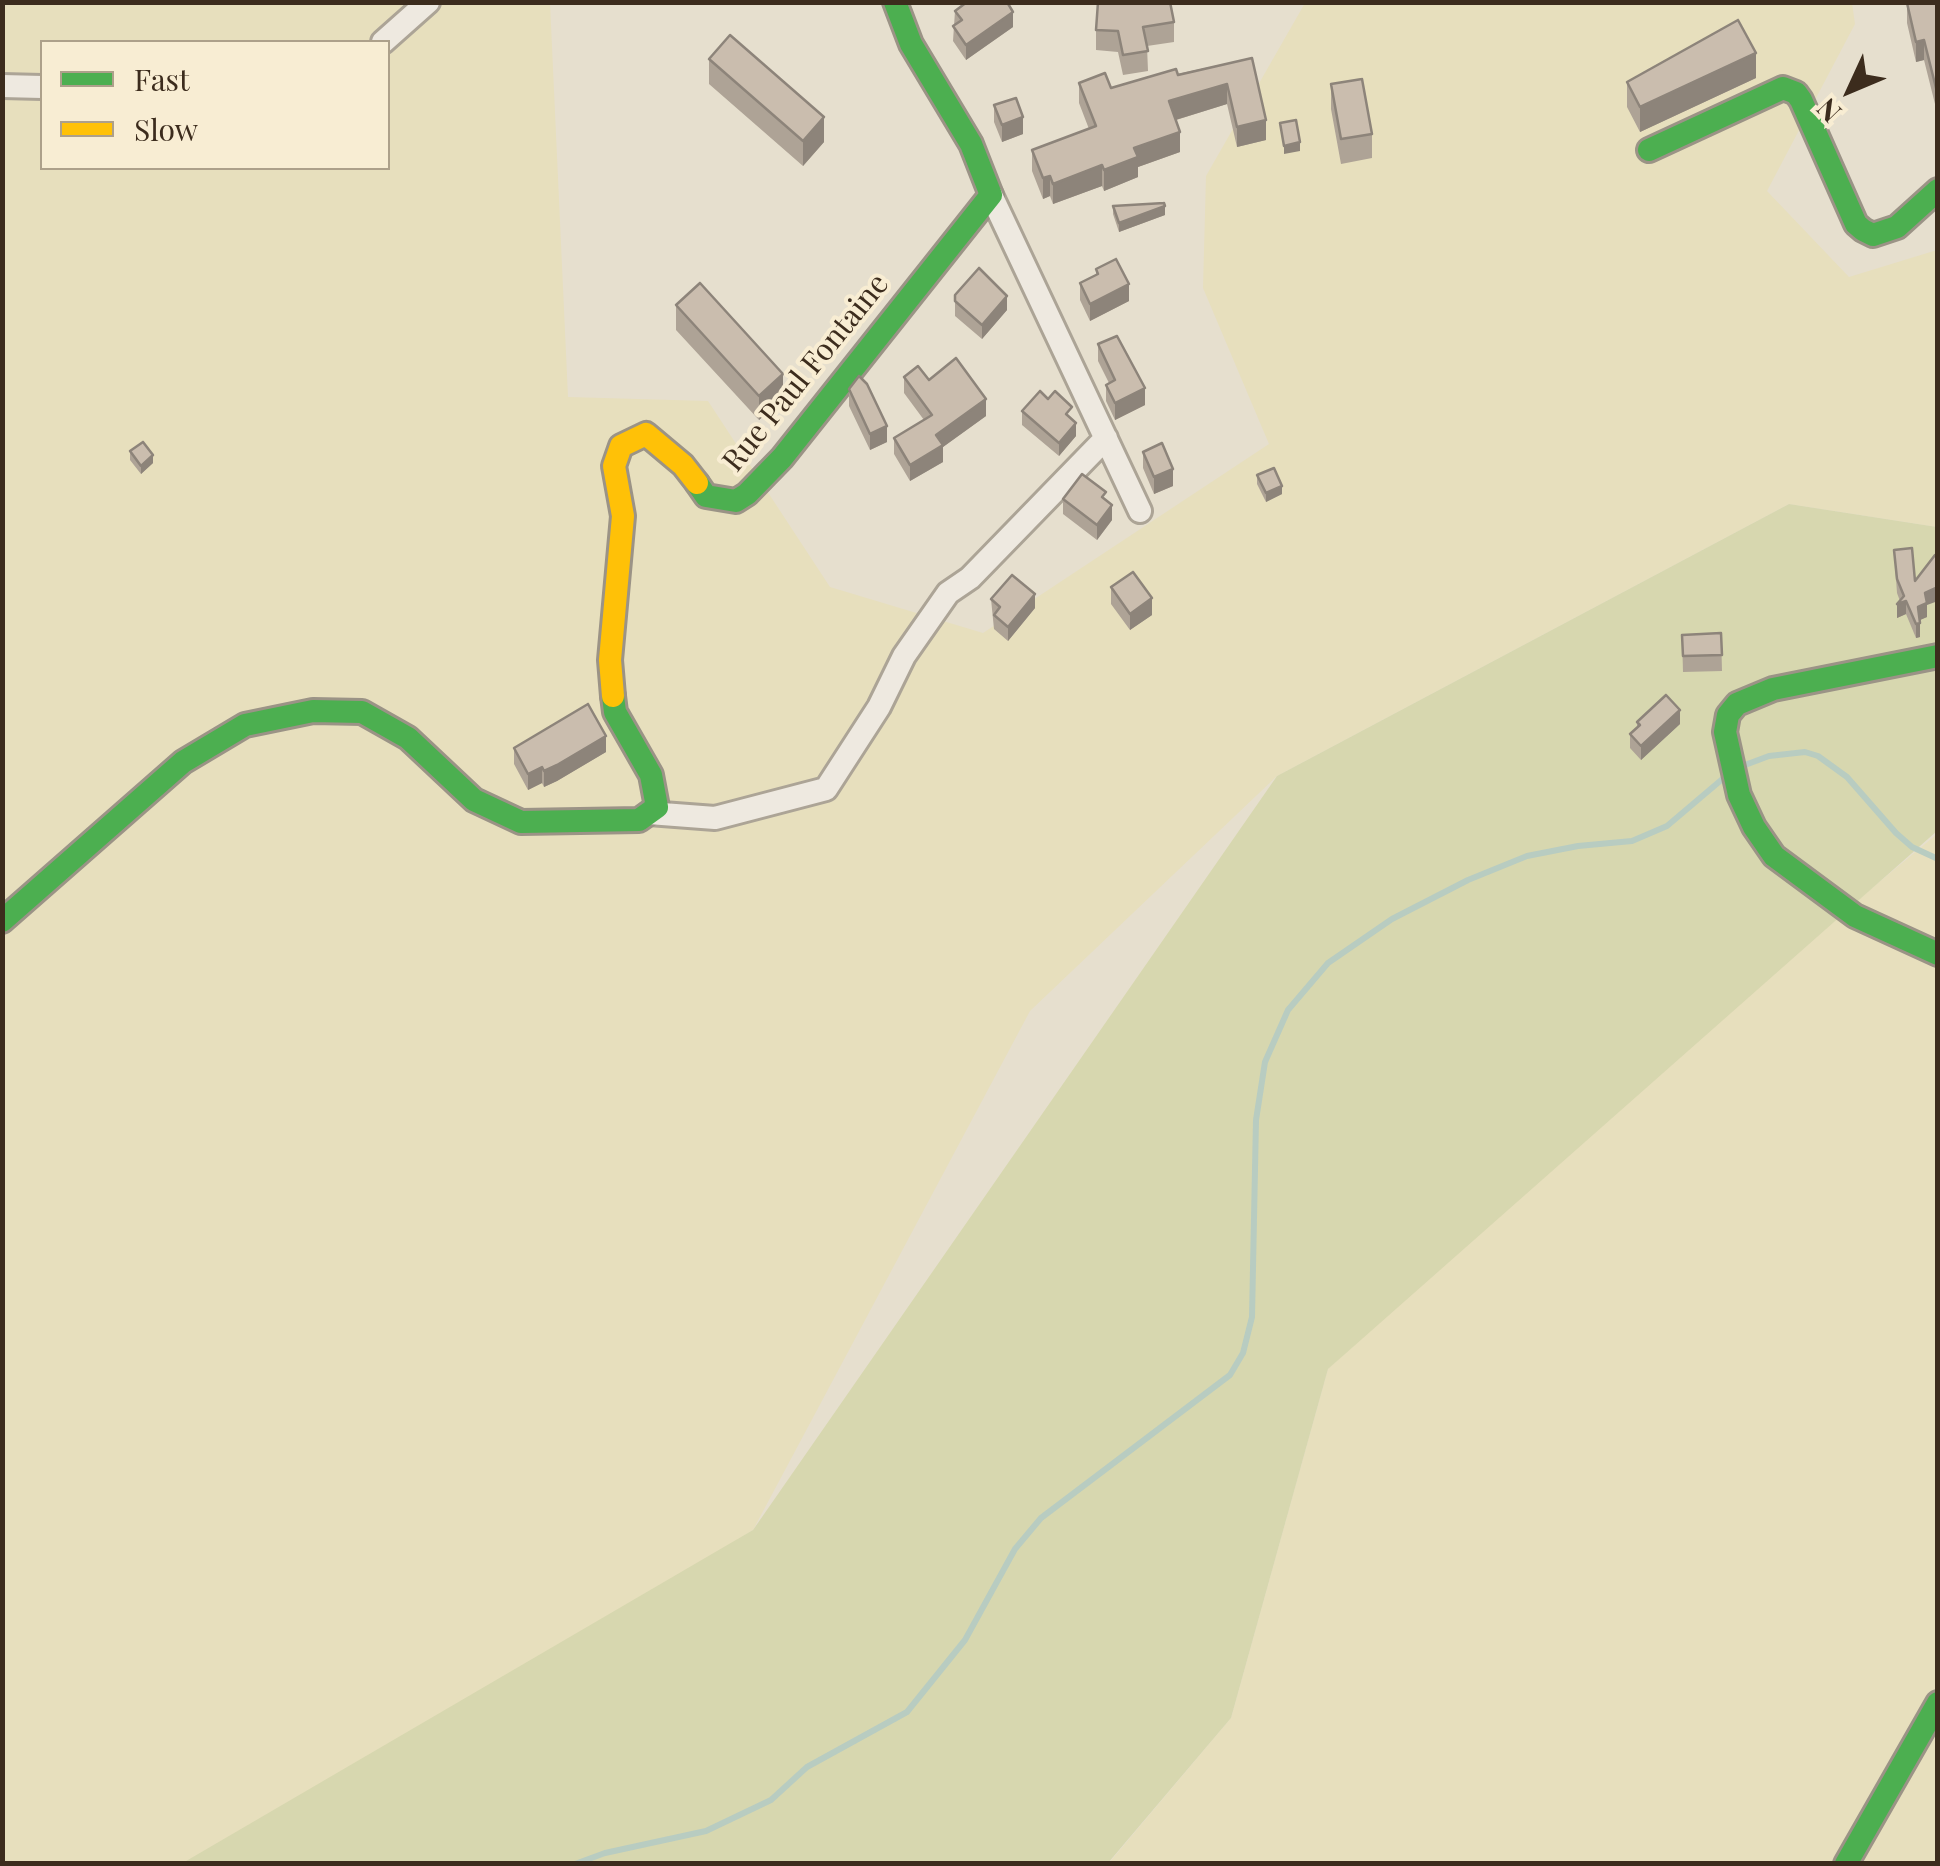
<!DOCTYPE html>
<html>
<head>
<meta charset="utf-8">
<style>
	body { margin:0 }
	#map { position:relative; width:1940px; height:1866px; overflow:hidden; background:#e6dfce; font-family:"Playfair Display",serif }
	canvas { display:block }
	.frame { position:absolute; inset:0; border:5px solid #3c2c1d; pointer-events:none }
	.legend { position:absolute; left:40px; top:40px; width:350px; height:130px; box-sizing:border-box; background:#f8edd3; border:2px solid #ada08a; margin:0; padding:12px 18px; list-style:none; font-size:30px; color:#3c2c1d }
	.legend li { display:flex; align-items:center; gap:20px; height:50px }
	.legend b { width:50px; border:2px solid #ada08a }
	.north { position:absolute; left:1800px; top:40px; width:100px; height:100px; -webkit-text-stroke:8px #f8edd3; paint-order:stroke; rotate:226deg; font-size:28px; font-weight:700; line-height:40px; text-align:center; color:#3c2c1d }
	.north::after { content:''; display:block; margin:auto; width:35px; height:45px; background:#3c2c1d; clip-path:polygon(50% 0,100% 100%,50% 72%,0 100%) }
</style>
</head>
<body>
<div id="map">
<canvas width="1940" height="1866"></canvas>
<div class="frame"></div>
<ul class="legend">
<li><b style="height:12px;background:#4caf50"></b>Fast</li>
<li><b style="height:12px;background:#ffc107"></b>Slow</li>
</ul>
<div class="north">N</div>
</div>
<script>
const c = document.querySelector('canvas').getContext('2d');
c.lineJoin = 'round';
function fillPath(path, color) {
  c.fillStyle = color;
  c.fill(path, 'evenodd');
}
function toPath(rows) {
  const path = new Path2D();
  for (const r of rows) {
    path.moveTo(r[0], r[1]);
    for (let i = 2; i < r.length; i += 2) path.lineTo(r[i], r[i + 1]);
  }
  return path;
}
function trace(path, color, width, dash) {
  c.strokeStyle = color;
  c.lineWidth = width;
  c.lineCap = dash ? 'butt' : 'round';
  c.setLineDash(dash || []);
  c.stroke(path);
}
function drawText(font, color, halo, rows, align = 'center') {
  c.font = font + ' "Playfair Display",serif';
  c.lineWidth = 8;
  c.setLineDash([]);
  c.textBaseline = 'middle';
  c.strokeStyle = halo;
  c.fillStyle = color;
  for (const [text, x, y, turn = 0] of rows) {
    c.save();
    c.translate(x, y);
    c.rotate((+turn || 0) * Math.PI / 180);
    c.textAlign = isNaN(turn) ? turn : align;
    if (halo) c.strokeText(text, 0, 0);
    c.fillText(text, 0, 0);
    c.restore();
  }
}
fillPath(toPath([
	[3,3,550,3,568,397,708,401,830,587,983,633,1269,444,1203,288,1206,176,1305,3,1852,3,1855,24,1767,191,1849,277,1937,250,1937,527,1789,504,1277,776,1030,1011,753,1530,223,1863,3,1864],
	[42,42,388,42,388,168,42,168],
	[1937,834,1937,1863,1108,1864,1231,1718,1328,1369,1575,1135]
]), '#e7dfbd');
fillPath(toPath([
	[1789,504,1937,527,1937,831,1328,1369,1231,1718,1108,1863,181,1864,753,1530,1277,776]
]), '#d7d7af');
trace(toPath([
	[1745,765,1769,756,1805,752,1818,756,1847,777,1896,833,1912,847,1938,859],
	[575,1864,605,1853,706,1831,771,1800,807,1767,907,1712,965,1640,1015,1549,1041,1518,1230,1375,1243,1353,1252,1317,1256,1120,1265,1062,1288,1010,1328,963,1392,919,1468,880,1527,856,1578,846,1632,841,1667,826,1726,776]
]), '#b8ccc1', 6);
const street = toPath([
	[383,42,428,2],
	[2,86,42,87],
	[991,195,1140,511],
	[649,813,715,818,826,789,879,707,904,656,948,593,970,578,1106,438]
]);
const fast = toPath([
	[1649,150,1783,88,1796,93,1801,100,1856,224,1863,230,1873,235,1897,227,1938,190],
	[697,483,706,496,736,501,747,494,782,458,991,195,971,144,911,44,895,2],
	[1938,656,1773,689,1737,704,1728,715,1725,732,1739,795,1754,827,1774,856,1855,916,1938,954],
	[2,921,183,762,245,725,313,711,362,712,408,738,474,800,521,822,639,820,657,807,651,775,615,712,613,696],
	[1846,1864,1938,1703]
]);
const slow = toPath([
	[613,696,610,660,623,516,614,466,621,446,646,434,683,465,697,483]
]);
trace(street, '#aca496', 28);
trace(fast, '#9b9386', 28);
trace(slow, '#9b9386', 28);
trace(street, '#eee9e0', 22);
trace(fast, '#4caf50', 22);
trace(slow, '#ffc107', 22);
fillPath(toPath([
	[1938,2,1938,116,1924,60,1916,62,1907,23,1907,3],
	[955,11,1013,27,966,60,953,41],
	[1174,22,1174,42,1147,46,1148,71,1123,75,1118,52,1096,50,1096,30],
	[1252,58,1266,140,1237,147,1227,104,1176,120,1180,152,1138,167,1138,177,1104,191,1102,186,1053,204,1050,196,1043,199,1032,171,1032,150,1089,129,1079,103,1079,83,1111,88],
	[709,59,824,142,803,166,709,84],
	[1756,78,1640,132,1627,107,1627,82],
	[1331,84,1372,134,1372,158,1341,164,1331,109],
	[994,105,1023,134,1002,142,994,122],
	[1113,206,1165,215,1119,232,1113,214],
	[1096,269,1129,301,1090,321,1080,300,1080,283,1096,275],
	[955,295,1007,310,982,339,955,316],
	[676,305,783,399,759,420,676,330],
	[1098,344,1145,405,1115,420,1106,401,1106,385,1109,383,1098,361],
	[904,377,929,380,986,416,943,447,943,462,910,481,894,454,894,438,924,420,904,393],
	[849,389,887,442,870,450,849,406],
	[1022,411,1072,419,1076,436,1059,456,1022,425],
	[130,451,153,463,141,474,130,460],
	[1143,452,1173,486,1154,494,1143,468],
	[1257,475,1282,494,1266,502,1257,484],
	[1063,499,1106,500,1112,520,1097,540,1063,514],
	[1894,550,1915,581,1927,605,1927,617,1919,620,1920,637,1916,638,1906,614,1897,618,1900,601,1897,593],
	[1111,587,1152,615,1130,630,1111,604],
	[991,599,1035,608,1008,641,994,629],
	[1721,633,1722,671,1683,672,1682,635],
	[1637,722,1680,724,1641,760,1630,748,1630,734,1637,728],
	[514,748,606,752,557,781,544,787,542,783,528,790,514,764]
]), '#aea396');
fillPath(toPath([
	[1013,12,1013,27,966,60,966,45],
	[1924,40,1924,60,1916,62,1916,42],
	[1756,53,1756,78,1640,132,1640,107],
	[1227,84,1227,104,1169,122,1169,101],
	[824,117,824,142,803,166,803,141],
	[1023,117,1023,134,1002,142,1002,125],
	[1266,120,1266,140,1237,147,1237,127],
	[1180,132,1180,152,1138,167,1138,177,1104,191,1104,170,1134,148],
	[1300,142,1300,151,1284,154,1284,146],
	[1102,165,1102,186,1053,204,1053,184],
	[1050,176,1050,196,1043,199,1043,178],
	[1165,206,1165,215,1119,232,1119,223],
	[1129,284,1129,301,1090,321,1090,304],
	[1007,296,1007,310,982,339,982,325],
	[783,374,783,399,759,420,759,396],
	[1145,388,1145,405,1115,420,1115,403],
	[986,399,986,416,943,447,943,462,910,481,910,465,936,435],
	[1076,423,1076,436,1059,456,1059,443],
	[887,426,887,442,870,450,870,434],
	[153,455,153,463,141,474,141,466],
	[1173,469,1173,486,1154,494,1154,477],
	[1282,486,1282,494,1266,502,1266,493],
	[1112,505,1112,520,1097,540,1097,525],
	[1938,587,1938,601,1927,605,1927,617,1918,621,1918,607,1925,593],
	[1035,594,1035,608,1008,641,1008,627],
	[1152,598,1152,615,1130,630,1130,614],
	[1906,601,1906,614,1897,618,1897,604],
	[1920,623,1920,637,1916,638,1916,624],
	[1680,710,1680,724,1641,760,1641,746],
	[606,736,606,752,557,781,544,787,544,771],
	[542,767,542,783,528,790,528,774]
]), '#8d847a');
const building = toPath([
	[967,2,1007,2,1013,12,966,45,953,26,962,20,955,11,967,2],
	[1098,2,1170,2,1174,22,1143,27,1148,51,1123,55,1118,31,1096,30,1098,2],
	[1938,2,1938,96,1924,40,1916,42,1907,3,1938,2],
	[1738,20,1756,53,1640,107,1627,82,1738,20],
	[730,35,824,117,803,141,709,59,730,35],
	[1252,58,1266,120,1237,127,1227,84,1169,101,1180,132,1134,148,1138,157,1104,170,1102,165,1053,184,1050,176,1043,178,1032,150,1096,126,1079,83,1105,73,1111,88,1176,69,1178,75,1252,58],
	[1362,79,1372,134,1341,139,1331,84,1362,79],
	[1016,98,1023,117,1002,125,994,105,1016,98],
	[1296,120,1300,142,1284,146,1280,123,1296,120],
	[1164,203,1165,206,1119,223,1113,206,1164,203],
	[1116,259,1129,284,1090,304,1080,283,1098,274,1096,269,1116,259],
	[979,268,1007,296,982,325,955,301,955,295,979,268],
	[700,283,783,374,759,396,676,305,700,283],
	[1117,336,1145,388,1115,403,1106,385,1115,380,1098,344,1117,336],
	[956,358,986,399,936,435,943,445,910,465,894,438,932,415,904,377,918,366,929,380,956,358],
	[859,376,867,384,887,426,870,434,849,389,859,376],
	[1040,391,1048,399,1055,391,1072,407,1066,414,1076,423,1059,443,1022,411,1040,391],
	[143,442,153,455,141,466,130,451,143,442],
	[1162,443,1173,469,1154,477,1143,452,1162,443],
	[1274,468,1282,486,1266,493,1257,475,1274,468],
	[1082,474,1106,492,1102,497,1112,505,1097,525,1063,499,1082,474],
	[1912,548,1915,581,1935,555,1938,556,1938,587,1925,593,1927,603,1918,607,1920,623,1916,624,1906,601,1897,604,1904,596,1897,579,1894,550,1912,548],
	[1133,572,1152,598,1130,614,1111,587,1133,572],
	[1012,575,1035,594,1008,627,994,615,1000,607,991,599,1012,575],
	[1721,633,1722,655,1683,656,1682,635,1721,633],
	[1666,695,1680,710,1641,746,1630,734,1640,725,1637,722,1666,695],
	[588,704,606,736,557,765,544,771,542,767,528,774,514,748,588,704]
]);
fillPath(building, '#cabdae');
trace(building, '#8d847a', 2.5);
drawText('30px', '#3c2c1d', '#f8edd3', [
	["Rue Paul Fontaine",806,373,-51]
]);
</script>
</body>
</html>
